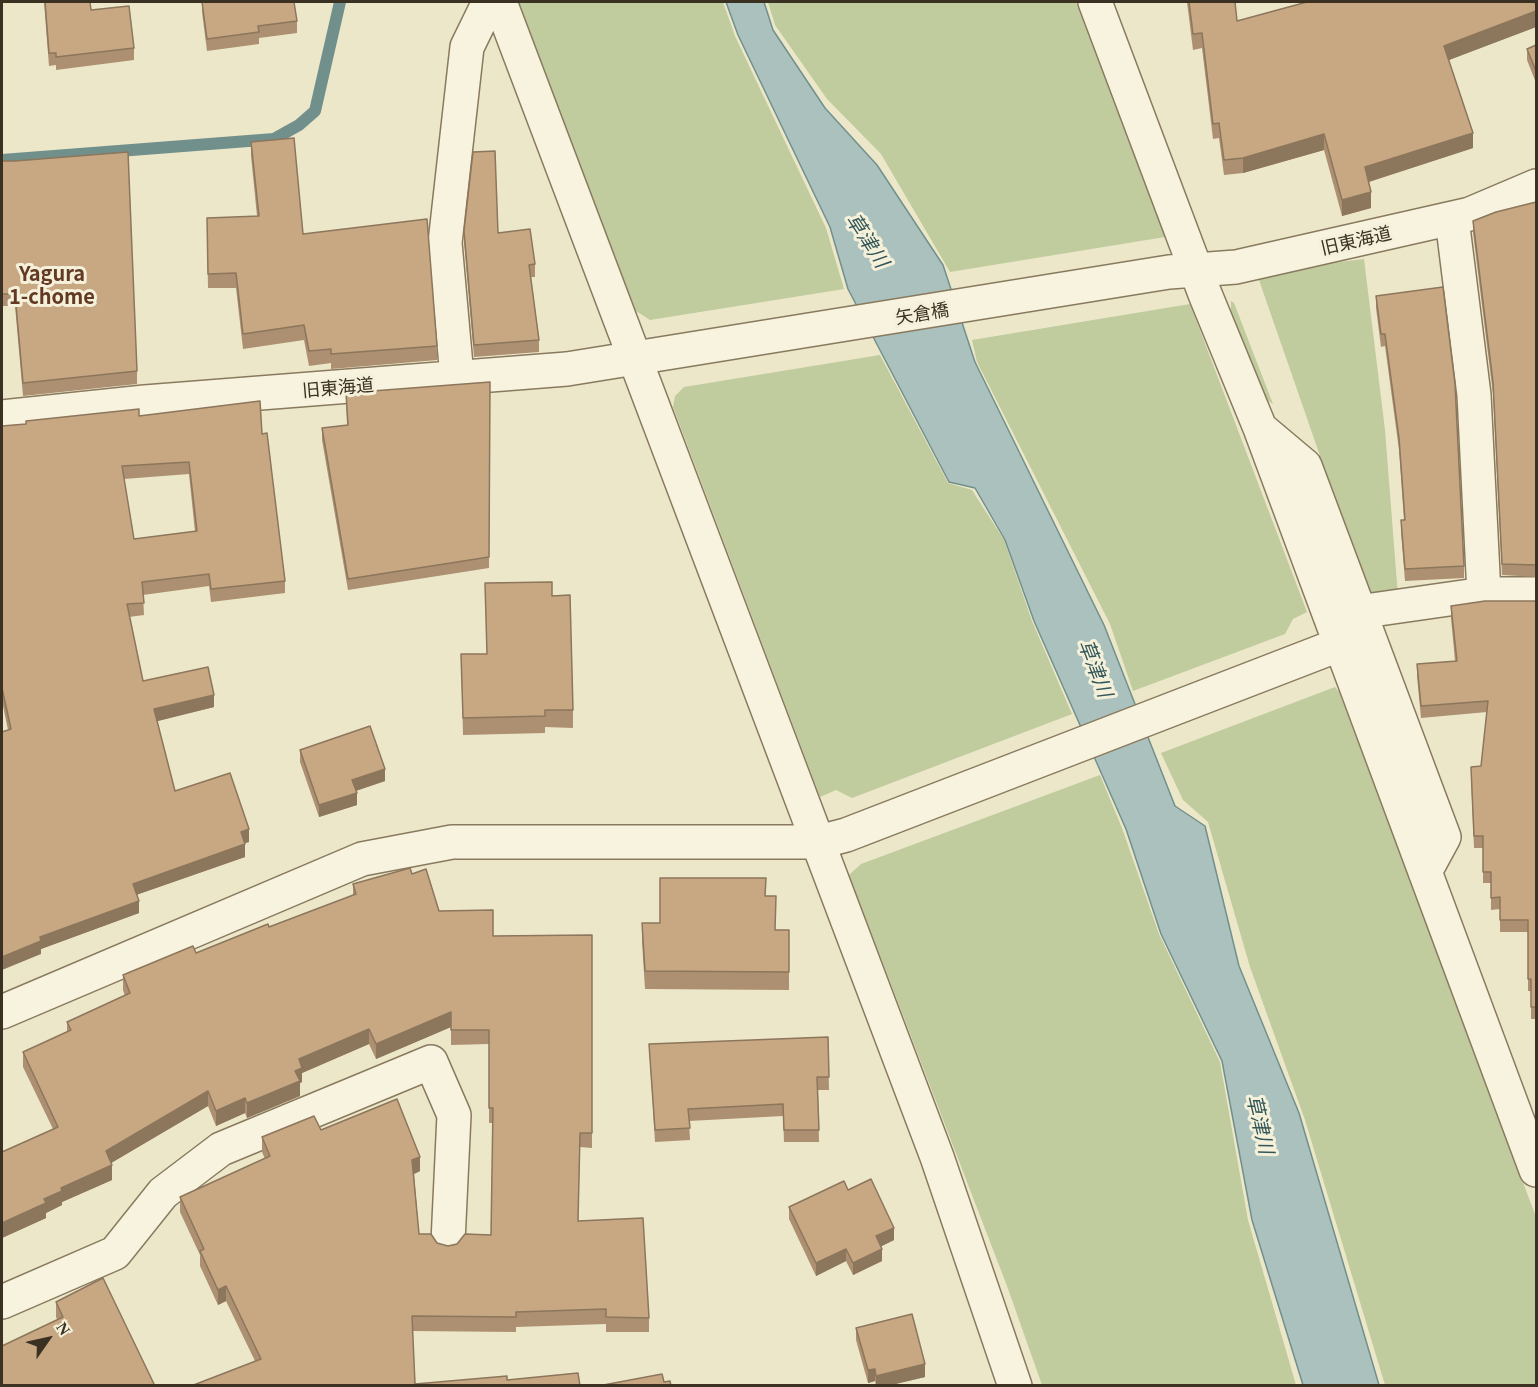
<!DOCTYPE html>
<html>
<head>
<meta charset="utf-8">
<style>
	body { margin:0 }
	#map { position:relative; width:1538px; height:1387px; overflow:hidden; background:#ede7ca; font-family:Georgia,serif }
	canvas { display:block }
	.frame { position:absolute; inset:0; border:3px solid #3a3122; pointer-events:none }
	.north { position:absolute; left:18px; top:1309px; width:60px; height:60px; -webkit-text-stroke:4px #f4f0da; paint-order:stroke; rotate:56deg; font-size:16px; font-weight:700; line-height:24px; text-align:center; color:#3a3122 }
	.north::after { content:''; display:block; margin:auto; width:21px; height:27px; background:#3a3122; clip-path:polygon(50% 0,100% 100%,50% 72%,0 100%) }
</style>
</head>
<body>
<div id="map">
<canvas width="1538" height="1387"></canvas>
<div class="frame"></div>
<div class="north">N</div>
</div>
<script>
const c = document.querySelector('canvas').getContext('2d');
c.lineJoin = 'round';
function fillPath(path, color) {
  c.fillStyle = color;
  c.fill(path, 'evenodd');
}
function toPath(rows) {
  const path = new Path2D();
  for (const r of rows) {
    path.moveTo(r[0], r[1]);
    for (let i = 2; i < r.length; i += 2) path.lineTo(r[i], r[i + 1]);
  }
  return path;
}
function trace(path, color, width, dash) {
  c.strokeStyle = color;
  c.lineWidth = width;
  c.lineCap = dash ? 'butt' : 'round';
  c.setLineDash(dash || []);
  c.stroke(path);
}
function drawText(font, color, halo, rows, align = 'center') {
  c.font = font + ' Georgia,"Noto Sans JP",serif';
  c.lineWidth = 6;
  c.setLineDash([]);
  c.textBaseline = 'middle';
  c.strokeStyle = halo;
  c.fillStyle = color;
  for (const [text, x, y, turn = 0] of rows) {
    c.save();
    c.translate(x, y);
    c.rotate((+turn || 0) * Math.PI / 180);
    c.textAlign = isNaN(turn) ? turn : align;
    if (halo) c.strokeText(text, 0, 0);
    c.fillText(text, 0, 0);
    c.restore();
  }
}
fillPath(toPath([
	[517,2,723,2,735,36,826,228,844,289,650,320,633,309],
	[768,2,1076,2,1165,237,950,272,881,154,827,99,775,25],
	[1364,259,1385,430,1398,596,1370,600,1259,280,1291,268],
	[1231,301,1234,303,1273,404,1262,397,1231,311],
	[1190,304,1307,612,1293,619,1285,634,1133,691,1110,624,977,362,972,340],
	[880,355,948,483,972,490,1004,540,1032,621,1072,714,852,798,836,790,820,797,673,407,675,396,684,387],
	[1335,687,1339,692,1536,1217,1536,1385,1385,1385,1305,1120,1250,967,1208,822,1183,800,1161,753],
	[1100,775,1122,828,1159,934,1220,1062,1248,1220,1296,1385,1042,1385,1007,1286,849,875,861,864]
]), '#c0cb9e');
const water = toPath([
	[726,2,764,2,773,30,825,108,877,165,943,265,975,362,1104,625,1175,806,1205,826,1239,966,1299,1113,1379,1385,1303,1385,1252,1220,1222,1061,1161,934,1126,829,1034,621,1005,540,975,488,949,482,848,289,830,227,738,35,726,2]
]);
fillPath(water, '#abc1bd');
trace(water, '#71908c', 1.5);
trace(toPath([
	[2,160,274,139,299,125,315,111,340,2]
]), '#71908c', 12);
const minor = toPath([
	[500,2,937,1157,1015,1386],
	[1095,2,1205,294,1260,428,1536,1170],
	[1452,219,1474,395,1484,594],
	[457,377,445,243,467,47,489,2],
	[2,417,145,402,567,369,1169,272,1236,267,1470,214,1536,186],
	[1261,429,1305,466,1444,837,1425,872],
	[1358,612,1484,594,1536,594],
	[2,1012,362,859,452,842,819,842,846,835,1341,644],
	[2,1302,115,1253,163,1193,221,1149,431,1062,454,1115,448,1242]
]);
trace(minor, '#897a5f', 36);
trace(minor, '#f7f3de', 33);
fillPath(toPath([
	[44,2,90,2,91,10,134,48,134,60,56,70,56,65,49,66],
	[202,2,297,21,297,33,259,38,259,44,207,51,202,12],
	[1187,2,1235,2,1237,21,1536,6,1536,27,1448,60,1473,148,1369,182,1371,208,1342,216,1324,150,1243,173,1224,175,1219,138,1213,139,1202,48,1193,50],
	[1536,45,1536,83,1527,60,1527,49],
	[251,142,303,234,437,346,437,360,331,369,331,363,309,366,304,340,243,349,236,288,208,288,207,233,257,216,251,156],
	[2,161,137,371,137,384,23,396,15,306,2,306],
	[1536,202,1536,577,1502,575,1493,394,1473,233,1473,221],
	[464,231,498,233,535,264,535,277,531,277,539,340,539,352,474,357,464,243],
	[1376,296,1464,566,1464,578,1405,581,1401,532,1401,520,1404,520,1399,450,1385,346,1381,347,1376,308],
	[490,382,489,568,348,590,322,440,322,428,347,425,346,393],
	[139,416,262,434,285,581,285,593,211,602,209,586,143,595,144,615,129,617,143,681,214,707,157,721,175,791,249,842,245,843,245,857,136,895,139,913,41,949,41,954,8,730,2,701,2,426],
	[189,474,195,532,134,539,124,479],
	[485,583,552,596,573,710,573,728,545,727,545,733,463,735,461,654,487,654],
	[1536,601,1536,1019,1531,1019,1531,991,1528,991,1528,932,1500,932,1500,909,1491,910,1491,883,1483,883,1483,848,1474,848,1471,778,1481,766,1487,712,1421,718,1417,676,1417,664,1455,661,1451,618,1451,606],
	[300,750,385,781,356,791,357,805,319,817,300,762],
	[412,874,439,911,493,936,592,935,592,1148,580,1147,578,1221,649,1318,649,1332,606,1332,606,1324,516,1327,516,1332,412,1331,415,1384,507,1380,580,1386,191,1386,255,1361,226,1301,218,1305,200,1266,200,1255,180,1212,180,1197,265,1159,262,1152,262,1137,321,1130,420,1171,414,1174,419,1234,437,1243,448,1246,491,1235,493,1123,489,1123,489,1044,451,1045,451,1027,376,1059,369,1044,302,1073,302,1082,300,1083,300,1096,247,1118,245,1113,216,1126,208,1106,111,1163,112,1180,62,1202,62,1205,46,1213,46,1218,2,1238,2,1152,53,1129,23,1067,23,1052,67,1032,67,1022,125,996,123,990,123,975,196,953,269,927,353,895,353,884],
	[766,896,775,930,789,930,789,990,645,989,642,941,642,923,660,923],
	[828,1037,829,1090,818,1090,819,1142,784,1142,783,1116,689,1121,690,1140,655,1142,649,1044],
	[848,1190,894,1240,881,1246,882,1261,853,1275,846,1261,816,1276,789,1219,789,1207],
	[56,1302,155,1386,57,1319,56,1317],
	[856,1328,925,1377,887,1386,876,1386,875,1381,868,1383,856,1340]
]), '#ac9071');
fillPath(toPath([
	[1536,11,1536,27,1444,62,1444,46],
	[1473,133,1473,148,1365,183,1365,167],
	[1324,134,1324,150,1243,173,1243,158],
	[1371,192,1371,208,1342,216,1342,200],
	[214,695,214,707,154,722,154,709],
	[385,769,385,781,352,792,352,780],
	[357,793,357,805,319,817,319,805],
	[249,829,249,842,241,844,241,832],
	[245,844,245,857,133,896,133,884],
	[139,901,139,913,41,949,41,954,2,970,2,957,40,937],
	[451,1012,451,1027,376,1059,376,1044],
	[369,1029,369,1044,302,1073,302,1082,300,1083,300,1096,247,1118,247,1103,295,1071,299,1059],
	[208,1091,208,1106,106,1166,106,1151],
	[245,1098,245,1113,216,1126,216,1111],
	[420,1157,420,1171,412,1175,412,1160],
	[112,1165,112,1180,62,1202,62,1205,46,1213,46,1218,2,1238,2,1223,61,1188],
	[894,1228,894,1240,876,1249,876,1236],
	[846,1249,846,1261,816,1276,816,1263],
	[882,1249,882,1261,853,1275,853,1263],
	[226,1286,226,1301,218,1305,218,1290],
	[925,1364,925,1377,887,1386,876,1386,876,1376],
	[875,1369,875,1381,868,1383,868,1370]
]), '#8c765c');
const building = toPath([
	[45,2,90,2,91,10,129,6,134,48,56,57,56,53,49,53,45,2],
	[202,2,294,2,297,21,258,26,259,32,207,39,202,2],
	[1189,2,1235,2,1237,21,1307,2,1535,2,1536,6,1536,11,1444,46,1473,133,1365,167,1371,192,1342,200,1324,134,1243,158,1224,160,1219,123,1213,124,1202,33,1193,34,1189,2],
	[1536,45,1536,71,1527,49,1536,45],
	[294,138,303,234,427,219,437,346,331,354,331,349,309,351,304,325,243,334,236,273,208,274,207,218,259,216,251,142,294,138],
	[495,151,498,233,530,229,535,264,529,265,539,340,474,345,464,231,473,152,495,151],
	[128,152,137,371,23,383,15,294,2,294,2,161,15,161,128,152],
	[1536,202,1536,565,1502,564,1493,382,1473,221,1496,212,1536,202],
	[1443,287,1455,384,1464,566,1405,569,1401,520,1405,520,1399,438,1385,334,1381,334,1376,296,1443,287],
	[490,382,489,557,348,579,322,428,348,425,346,393,490,382],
	[260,401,262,434,267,433,285,581,211,589,209,574,142,582,144,603,127,604,143,681,208,667,214,695,154,709,175,791,230,773,249,829,241,832,245,844,133,884,139,901,40,937,41,941,2,957,2,732,11,729,2,688,2,426,26,424,26,421,139,409,139,416,260,401],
	[189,462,197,531,134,539,122,466,189,462],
	[552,582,552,596,570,595,573,710,545,710,545,716,463,718,461,654,487,654,485,583,552,582],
	[1485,601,1536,601,1536,1007,1531,1007,1531,979,1528,979,1528,920,1500,920,1500,897,1491,898,1491,872,1483,872,1483,836,1474,836,1471,767,1481,766,1488,701,1421,706,1417,664,1457,661,1451,606,1485,601],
	[370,726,385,769,352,780,357,793,319,805,300,750,370,726],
	[410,868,412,874,426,869,439,911,493,910,493,936,592,935,592,1133,580,1133,578,1221,643,1218,649,1318,606,1317,606,1309,516,1312,516,1317,412,1316,415,1384,507,1376,507,1380,578,1373,580,1386,191,1386,261,1359,226,1286,218,1290,200,1251,204,1249,180,1197,270,1156,262,1137,314,1116,321,1130,397,1099,420,1157,412,1160,419,1234,431,1234,437,1243,448,1246,457,1244,465,1234,491,1235,493,1108,489,1108,489,1030,451,1030,451,1012,376,1044,369,1029,299,1059,302,1068,295,1071,300,1081,247,1103,245,1098,216,1111,208,1091,106,1151,112,1165,61,1188,62,1191,44,1199,46,1203,2,1223,2,1152,58,1127,23,1052,71,1030,67,1022,130,993,123,975,193,946,196,953,268,924,269,927,356,894,353,884,410,868],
	[660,878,766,878,765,896,776,896,775,930,789,930,789,972,645,971,642,923,660,923,660,878],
	[828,1037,829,1077,817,1077,819,1130,784,1130,783,1104,688,1109,690,1128,655,1130,649,1044,828,1037],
	[871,1179,894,1228,876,1236,882,1249,853,1263,846,1249,816,1263,789,1207,844,1181,848,1190,871,1179],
	[103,1278,155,1386,2,1386,2,1346,63,1317,56,1302,103,1278],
	[912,1314,925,1364,876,1376,875,1369,868,1370,856,1328,912,1314],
	[662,1374,664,1382,670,1381,671,1386,598,1386,662,1374]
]);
fillPath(building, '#c8a883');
trace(building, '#8c765c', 1.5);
drawText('18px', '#3a3122', '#f4f0da', [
	["旧東海道",1356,240,-13],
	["矢倉橋",922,313,-9],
	["旧東海道",338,387,-5]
]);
drawText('italic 20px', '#325659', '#f4f0da', [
	["草津川",868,240,57],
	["草津川",1096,668,69],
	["草津川",1261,1124,77]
]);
drawText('bold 20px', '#643924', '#f4f0da', [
	["Yagura",52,273],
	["1-chome",52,296]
]);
</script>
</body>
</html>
